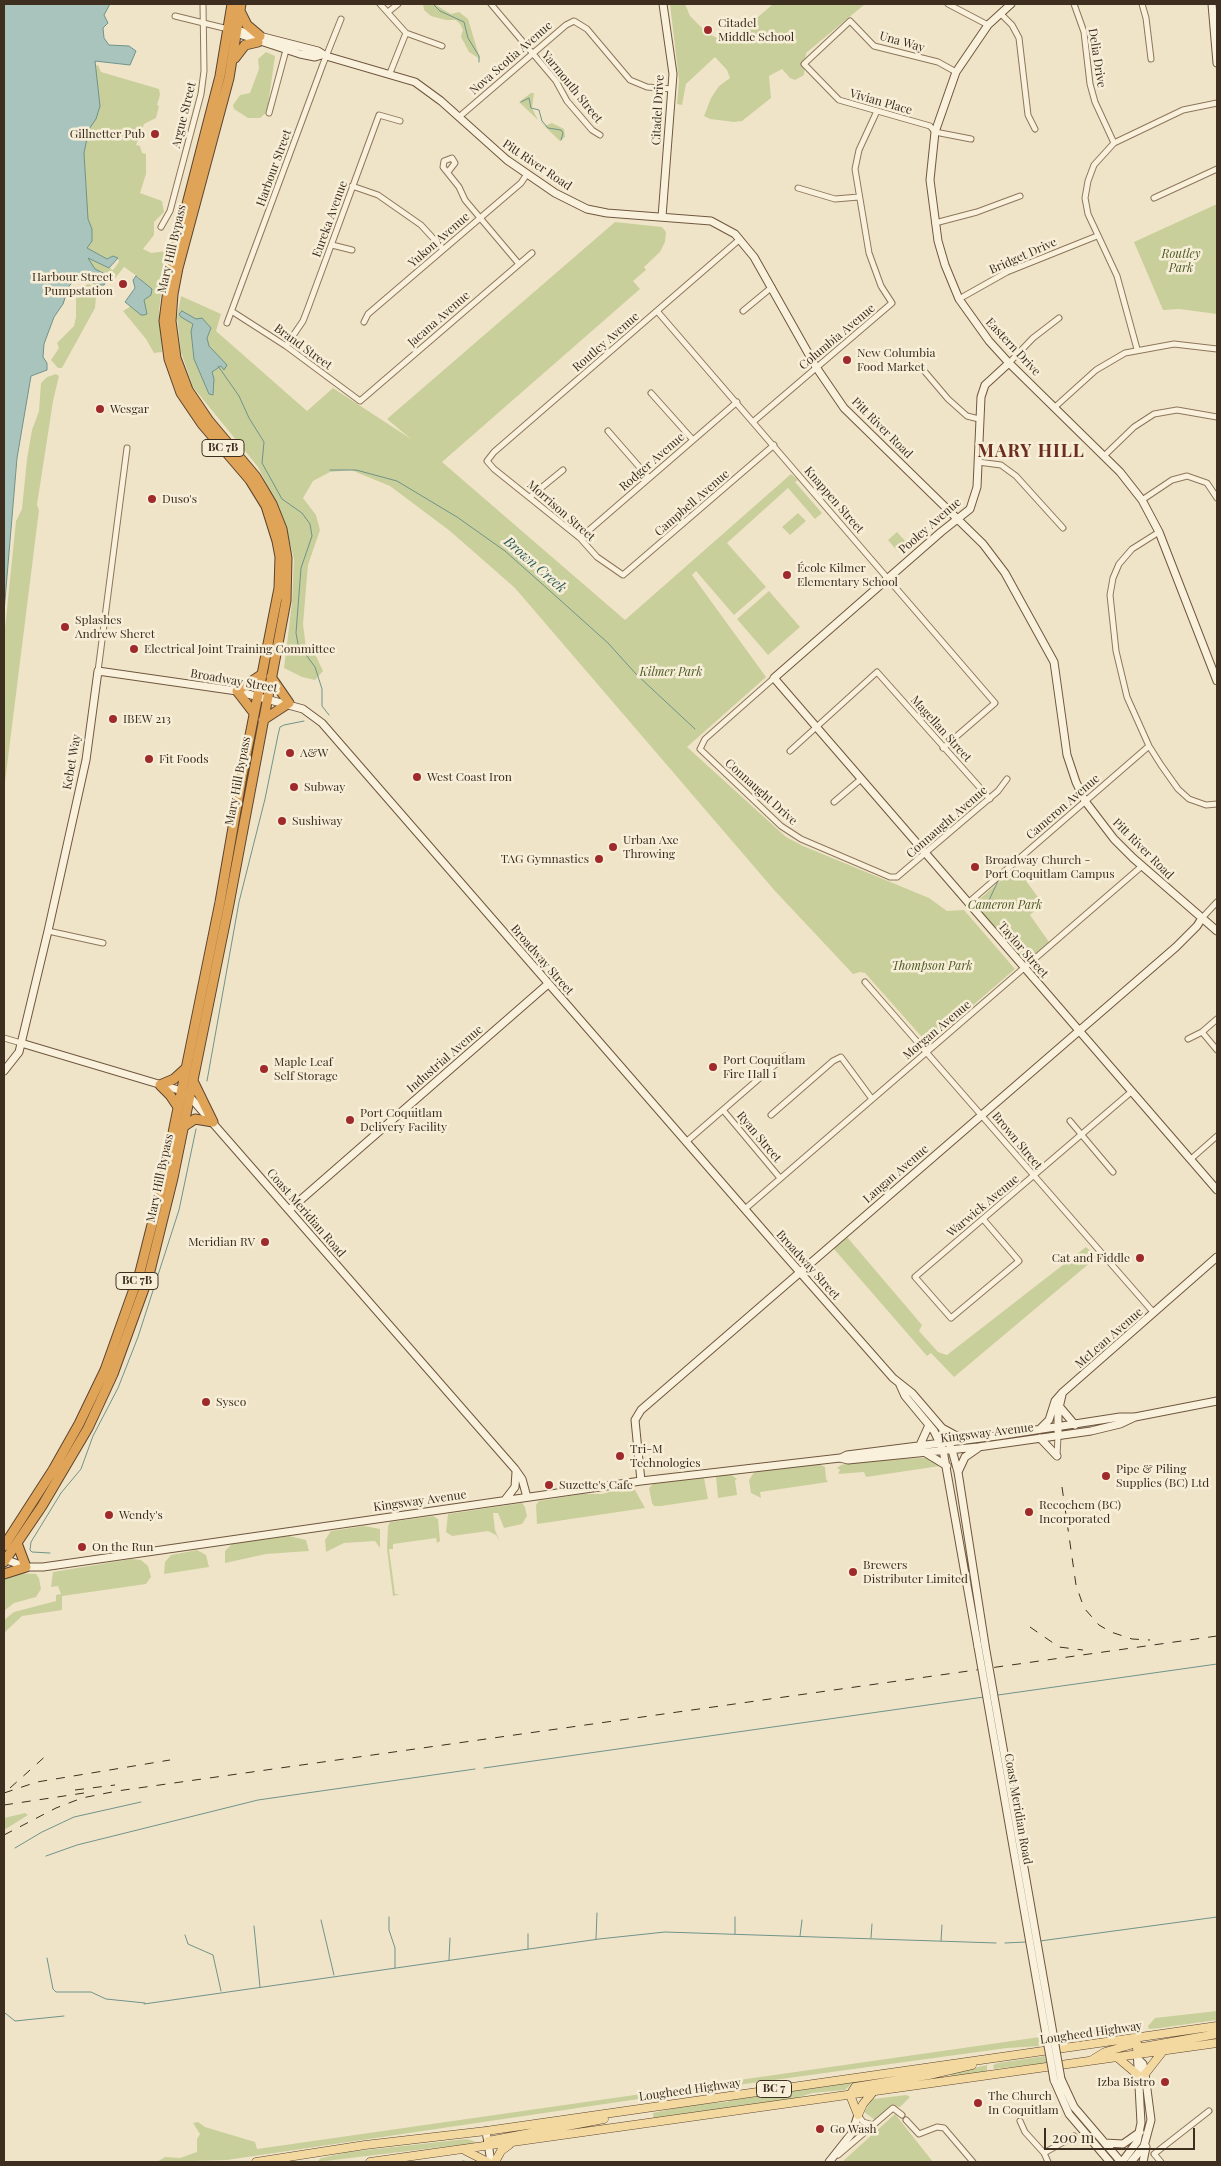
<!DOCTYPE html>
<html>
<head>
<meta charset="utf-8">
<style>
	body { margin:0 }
	#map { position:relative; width:1221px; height:2166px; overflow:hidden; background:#f0e4c8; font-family:"Playfair Display",serif }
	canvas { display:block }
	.frame { position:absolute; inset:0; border:5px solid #3d2e20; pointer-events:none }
	.scale { position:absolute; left:1044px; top:2128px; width:151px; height:22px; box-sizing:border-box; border:2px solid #3d2e20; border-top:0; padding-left:6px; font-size:15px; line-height:18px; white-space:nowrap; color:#3d2e20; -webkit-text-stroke:4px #f7eed8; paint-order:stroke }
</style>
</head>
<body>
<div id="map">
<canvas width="1221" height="2166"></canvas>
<div class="frame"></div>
<div class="scale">200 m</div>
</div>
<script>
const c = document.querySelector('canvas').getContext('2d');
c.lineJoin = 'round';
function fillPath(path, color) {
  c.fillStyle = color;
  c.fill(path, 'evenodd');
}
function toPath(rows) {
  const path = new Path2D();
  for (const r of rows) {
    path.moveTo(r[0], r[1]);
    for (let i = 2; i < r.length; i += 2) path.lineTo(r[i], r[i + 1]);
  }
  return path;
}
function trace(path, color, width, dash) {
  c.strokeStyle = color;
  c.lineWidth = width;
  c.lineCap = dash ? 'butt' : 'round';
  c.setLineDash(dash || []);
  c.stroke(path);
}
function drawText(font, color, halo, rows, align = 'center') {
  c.font = font + ' "Playfair Display",serif';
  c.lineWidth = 5;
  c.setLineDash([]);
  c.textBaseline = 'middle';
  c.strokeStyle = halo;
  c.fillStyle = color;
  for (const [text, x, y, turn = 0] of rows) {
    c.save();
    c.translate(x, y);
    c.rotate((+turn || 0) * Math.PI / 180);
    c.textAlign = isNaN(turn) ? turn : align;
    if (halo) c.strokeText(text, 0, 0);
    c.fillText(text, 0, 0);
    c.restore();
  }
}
fillPath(toPath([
	[423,4,434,4,451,14,459,12,468,19,480,59,469,52,461,37,463,30,460,24,456,20,446,20,431,16,424,10],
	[670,4,685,4,690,16,707,33,723,41,735,37,773,4,865,4,806,53,804,75,795,80,790,78,782,69,769,76,771,98,742,121,734,122,710,119,704,116,711,98,719,86,730,78,727,70,715,57,686,84,682,105,677,104,679,80],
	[266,52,275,56,267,112,260,118,248,118,234,109,233,105,240,95,250,93,259,69,258,59],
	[98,65,101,72,159,89,160,95,157,105,159,106,156,118,144,124,136,145,140,146,142,153,146,154,146,174,140,193,162,201,164,212,154,222,154,235,143,249,151,253,166,251,159,311,162,352,154,353,146,339,123,311,131,306,136,311,146,314,140,278,124,267,112,282,107,279,106,282,94,271,83,253,113,270,119,262,118,258,107,259,86,249,61,172,94,66],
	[531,93,534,93,532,108,538,120,545,126,552,123,564,129,565,137,560,141,519,102],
	[1217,204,1217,314,1179,309,1163,310,1134,242],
	[615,222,662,227,666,232,665,242,660,252,644,267,646,270,633,281,640,289,442,462,625,620,791,474,798,480,795,482,822,513,815,519,788,488,727,543,766,587,734,615,696,571,692,575,766,677,687,747,786,837,803,846,929,898,947,911,964,910,1015,969,928,1044,865,973,860,972,853,974,775,891,515,588,450,531,390,486,351,470,330,472,313,481,303,498,316,515,320,530,308,565,303,624,306,648,316,656,323,671,315,680,302,677,284,668,292,602,294,559,284,519,258,467,193,387,181,352,177,317,181,296,221,314,216,331,307,411,333,388,411,439,387,419],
	[88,284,97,286,95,308,62,368,58,368,51,360,59,348,57,343,74,326,76,317,76,290],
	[56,374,59,376,53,401,37,505,39,510,4,790,4,638,16,521,22,509,27,459,32,430,39,411,41,383,47,377],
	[798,513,806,521,790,535,782,527],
	[897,532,907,543,897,551,888,540],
	[769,591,800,627,768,655,737,619],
	[1016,867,1040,900,1044,902,1030,915,1049,942,1025,963,974,904],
	[847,1237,922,1325,919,1331,938,1352,947,1355,1086,1247,1097,1257,954,1377,931,1353,927,1356,834,1249],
	[921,1458,927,1458,940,1466,866,1477,864,1472,838,1474,840,1470,837,1468,841,1465,856,1461],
	[819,1464,825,1467,826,1479,828,1482,760,1492,761,1498,751,1493,749,1480,755,1471],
	[729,1473,737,1479,735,1480,737,1495,718,1498,716,1476],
	[704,1478,708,1499,661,1506,654,1506,652,1503,649,1488,653,1484],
	[630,1487,635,1490,645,1508,537,1524,536,1505,539,1501,582,1494,602,1494],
	[522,1503,525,1507,527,1516,522,1524,504,1528,498,1513,493,1513,495,1530,500,1542,496,1535,488,1531,452,1536,446,1532,448,1514],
	[433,1516,438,1519,440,1541,437,1543,436,1538,393,1544,393,1549,389,1549,395,1594,400,1594,393,1596,387,1549,388,1526,390,1522],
	[364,1526,380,1529,380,1548,375,1541,344,1543,326,1552,325,1540,331,1531],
	[289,1536,306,1540,309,1551,266,1554,225,1563,225,1551,232,1544],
	[197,1550,206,1555,209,1567,164,1574,165,1562,171,1555],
	[131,1559,141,1560,148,1566,151,1577,146,1584,62,1596,62,1610,22,1616,4,1633,4,1620,14,1612,56,1601,56,1595,61,1594,58,1586,51,1587,53,1572],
	[16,1573,36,1574,39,1578,41,1589,36,1597,14,1603,4,1611,4,1578],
	[25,1813,28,1815,4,1830,4,1818],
	[1217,2011,1217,2020,1160,2028,1149,2029,1148,2026,1155,2018],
	[1105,2027,1125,2029,1120,2034,1094,2035,1062,2041,1061,2033],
	[1040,2037,1040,2046,1007,2048,679,2093,227,2160,157,2162,165,2157,180,2158,197,2152,197,2139,200,2134,193,2123,198,2122,205,2127,255,2142,257,2149],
	[1045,2056,1047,2063,994,2069,993,2065,998,2063],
	[987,2065,987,2071,951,2077,952,2073],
	[943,2068,934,2072,851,2084,845,2090,812,2093,796,2098,654,2120,653,2113,689,2105,727,2102,739,2097],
	[906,2095,910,2097,900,2107,892,2106,875,2120,864,2112,873,2099],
	[895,2114,933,2162,842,2162],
	[466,2139,474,2141,475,2143,317,2162,321,2158,349,2152]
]), '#c9cf9b');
const water = toPath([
	[4,4,110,4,104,15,108,23,103,28,104,38,109,45,129,46,136,51,130,65,95,61,100,106,96,119,89,129,84,153,88,219,92,229,92,241,87,248,107,259,113,256,118,258,109,268,88,258,95,269,103,273,103,280,106,282,104,285,97,285,83,278,74,281,69,286,63,304,54,317,44,344,43,357,47,363,47,370,31,376,17,458,4,612,4,4],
	[136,276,152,289,151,295,144,300,147,314,144,315,141,315,125,302,135,288,133,280,136,276],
	[182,311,196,319,202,318,211,328,207,338,209,346,227,365,224,370,221,366,212,372,214,379,213,395,209,394,194,359,191,331,193,324,181,317,179,314,182,311]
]);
fillPath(water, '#a9c4bc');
trace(water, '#6f938a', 1);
trace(toPath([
	[433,4,440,11,464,22,468,38,479,56,479,62],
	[521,102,529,98,531,108,539,110,542,121,548,128,561,130,563,133,561,140],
	[218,366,239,396,249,418,264,442,262,463,282,499,302,513,310,524,312,536,301,568,296,633,298,644,315,667,322,689,322,706,329,715],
	[330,470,356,470,397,481,457,517,505,551,559,599,608,643,636,674,695,729],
	[984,911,998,881],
	[207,1081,239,902,265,799,278,735,280,727,284,725,304,721],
	[50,1553,32,1552,30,1550,31,1542,61,1493,81,1469,93,1436,118,1388,138,1337,179,1210,196,1129],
	[998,1695,1217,1664],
	[484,1768,984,1697],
	[15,1848,42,1832,74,1817,141,1802],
	[46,1856,77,1845,258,1800,475,1769],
	[389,1917,389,1930,395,1948,395,1968],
	[321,1920,334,1975],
	[254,1926,260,1987],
	[528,1934,528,1949],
	[735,1934,735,1917],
	[185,1935,188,1944,213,1955,221,1991],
	[800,1936,802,1920],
	[871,1938,872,1924],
	[596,1939,597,1913],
	[941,1941,942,1925],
	[1040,1941,1217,1917],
	[1005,1943,1026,1942],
	[47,1958,53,1989,56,1992,91,1992,106,1999,145,2003],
	[449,1960,450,1938],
	[144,2004,599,1939,665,1932,996,1943],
	[5,2013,15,2021,64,2016],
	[458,2162,464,2161]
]), '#6f938a', 1);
const street = toPath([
	[380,4,406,33,442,46],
	[491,4,556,81,567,101,592,130,600,135],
	[948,4,988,25],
	[1074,4,1084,32,1090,84,1095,102,1114,143],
	[1142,4,1146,18,1151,59],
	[388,12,398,4],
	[1001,14,1012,25,1019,38,1028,115,1035,129],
	[175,16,228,29],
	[956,72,938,62,874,46,850,21,804,64,839,100,930,126,935,132,971,139],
	[390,73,406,33],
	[269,113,286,50],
	[459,117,566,25,574,21,587,29,630,80,647,87,672,89],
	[448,172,455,163,452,158,444,161,443,167,459,187,465,200,519,264],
	[352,186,378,195,421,225,443,249],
	[798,188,835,199,859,197],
	[1154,198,1217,169],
	[935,223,977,212,1020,196],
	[161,227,170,211,201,94,204,71,203,4],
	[740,239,494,452,487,461,494,469,580,538,597,557,623,575,774,445],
	[332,245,352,250],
	[959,299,1007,272,1097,236],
	[657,311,995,703,943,748],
	[743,311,772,287],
	[233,312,286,346,360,401,532,253],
	[364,322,368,314,521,183,527,174],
	[227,323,323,64,341,19],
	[286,346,303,321,308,308,379,115,400,121],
	[1137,349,1117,276,1088,214,1085,198,1088,181,1094,165,1114,143,1183,110,1217,103],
	[1009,363,1033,338,1059,318],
	[920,366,948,399,967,416,979,419],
	[651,393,693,440],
	[1055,407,1096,370,1125,353,1174,344,1217,349],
	[754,421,892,303,881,286,869,253,855,169,859,150,877,111],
	[608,431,649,478],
	[1104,456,1134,427,1154,414,1177,410,1217,417],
	[978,462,1001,465,1016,476,1063,528],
	[530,497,563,470],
	[1142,500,1172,480,1187,476,1207,483,1217,498],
	[1159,532,1132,549,1119,564,1113,578,1110,595,1116,651,1127,697,1149,746,1161,765,1178,789,1189,799,1206,805,1217,804],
	[580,538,737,402],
	[98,671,127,448],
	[774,678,705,739,700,749,781,826,801,839,890,877,897,877,998,791,1007,779],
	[790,751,877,672,990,799],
	[834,802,861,779],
	[968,903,1149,746],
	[1202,918,1217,902],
	[48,931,103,943],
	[865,982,1154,1313],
	[1202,1032,1217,1050],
	[4,1038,21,1043],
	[1188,1039,1202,1032,1217,1019],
	[723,1110,780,1178],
	[771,1115,833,1061,841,1057,872,1099],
	[1070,1121,1113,1172],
	[686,1142,785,1056],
	[1191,1159,1217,1136],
	[745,1209,1142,866],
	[983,1219,1019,1261,951,1318,915,1277,1131,1092],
	[1057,1456,1058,1436],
	[858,2115,863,2122,873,2125],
	[906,2120,919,2134,937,2127,944,2128,973,2162],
	[1020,2121,1025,2132,1044,2153,1048,2162],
	[1044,2153,1074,2136],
	[838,2155,893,2108,902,2115],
	[1161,2162,1154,2154,1209,2111]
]);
const secondary = toPath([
	[1011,4,988,25,956,72,935,132,930,180,938,241,945,265,959,299,989,341,1009,363,1120,472,1142,500,1159,532,1217,681],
	[1212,4,1217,63],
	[232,29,318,51,326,56,415,82,441,101,507,160,555,193,587,209,607,213,711,221,735,234,754,257,816,367,844,408,983,544,1005,573,1054,662,1067,755,1076,782,1085,801,1114,839,1133,858,1217,931],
	[233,32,300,54,315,57,322,55],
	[662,217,673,74,663,4],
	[1009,363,985,385,981,397,977,487,970,509,941,532,774,678,1217,1190],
	[21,1043,182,1091,190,1097,515,1469,522,1479,527,1497],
	[4,1071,19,1052,48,931,86,760,98,671,237,691,303,709,322,723,776,1245,893,1378,912,1393,942,1428,952,1450,958,1472,985,1645],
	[289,1210,548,984],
	[900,1385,905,1396,934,1431,943,1450,978,1647],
	[1059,1406,1075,1425],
	[942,1428,964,1440],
	[1040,1429,1049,1420,1055,1401,1062,1393,1217,1257],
	[1058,1431,1058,1412,1062,1395],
	[1040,1438,1057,1456],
	[920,1445,929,1425],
	[924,1452,947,1466],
	[841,1458,847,1455,997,1436,1120,1417,1134,1417],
	[958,1472,965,1457,978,1448],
	[641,1481,635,1420,641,1410,1176,947,1197,926,1202,918],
	[505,1500,515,1487,516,1472],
	[4,1559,26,1567,43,1567,641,1481,840,1458,848,1460,978,1447,1091,1431,1120,1424,1135,1417,1217,1401],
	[1061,2079,1074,2107,1121,2162],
	[1054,2080,1069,2114,1110,2162],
	[486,2131,491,2162],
	[1105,2143,1123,2144,1140,2132],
	[829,2162,852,2133,858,2115],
	[1122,2162,1137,2142,1141,2123,1137,2049],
	[1131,2162,1144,2146,1151,2120,1145,2074,1143,2064,1139,2060],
	[1143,2162,1146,2147]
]);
const primary = toPath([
	[1137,2048,1217,2034],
	[1118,2058,1138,2075],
	[1092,2060,1105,2052,1137,2043],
	[1145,2074,1163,2051],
	[858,2115,850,2095,855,2087,929,2075,972,2065],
	[858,2115,863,2104,873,2092],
	[488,2141,604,2119],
	[466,2151,488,2162],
	[256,2162,365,2145,486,2131,1217,2026],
	[370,2162,1217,2043],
	[495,2162,501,2151,509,2145]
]);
const highway = toPath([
	[241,13,247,25,260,36],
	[235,58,245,45,258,42],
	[254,713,237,691,261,675],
	[263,720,289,703,271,677],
	[193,1081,213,1122],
	[178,1107,170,1095,160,1085,174,1079,186,1068],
	[183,1127,195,1119,213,1122],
	[4,1546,53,1470,79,1424,105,1370,140,1272,164,1177,220,902,242,776,279,588,280,557,277,541,266,506,250,480,202,424,181,393,169,359,164,321,171,266,220,76,232,4],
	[4,1562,42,1506,88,1428,113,1374,149,1275,173,1178,229,904,286,601,287,558,282,529,272,504,256,477,209,421,188,390,176,358,171,321,173,294,178,268,229,78,241,4],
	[4,1574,26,1567,17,1543]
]);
trace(street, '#8d765c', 7);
trace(secondary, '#6f573f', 9);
trace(primary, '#5b4430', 9);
trace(highway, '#5b4430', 11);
trace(street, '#faf1dc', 5);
trace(secondary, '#faf1dc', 7);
trace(primary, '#f3d9a0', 8);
trace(highway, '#e0a458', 9);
trace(toPath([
	[1062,1487,1076,1585,1084,1608,1099,1625,1111,1632,1132,1639,1150,1640],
	[1030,1627,1059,1647,1083,1650],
	[10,1788,49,1753],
	[75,1790,115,1785],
	[4,1793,37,1782,170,1760],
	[4,1805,84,1793],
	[4,1835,56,1808,82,1798,117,1791,1217,1636]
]), '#3d2e20', 1, [9, 9]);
const secondaryBridge = toPath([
	[985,1645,1061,2079],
	[978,1647,1054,2080]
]);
trace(secondaryBridge, '#6f573f', 9, []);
trace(secondaryBridge, '#faf1dc', 7);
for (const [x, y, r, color] of [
	[708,30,5,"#9e2a2b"],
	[155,134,5,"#9e2a2b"],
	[123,284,5,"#9e2a2b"],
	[847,360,5,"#9e2a2b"],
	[100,409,5,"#9e2a2b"],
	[152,499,5,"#9e2a2b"],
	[787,575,5,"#9e2a2b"],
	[65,627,5,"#9e2a2b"],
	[134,649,5,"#9e2a2b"],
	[113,719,5,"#9e2a2b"],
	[290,753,5,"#9e2a2b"],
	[149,759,5,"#9e2a2b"],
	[417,777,5,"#9e2a2b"],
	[294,787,5,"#9e2a2b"],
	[282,821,5,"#9e2a2b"],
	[613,847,5,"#9e2a2b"],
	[599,859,5,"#9e2a2b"],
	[975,867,5,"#9e2a2b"],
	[713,1067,5,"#9e2a2b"],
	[264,1069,5,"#9e2a2b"],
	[350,1120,5,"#9e2a2b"],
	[265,1242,5,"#9e2a2b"],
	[1140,1258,5,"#9e2a2b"],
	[206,1402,5,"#9e2a2b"],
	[620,1456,5,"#9e2a2b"],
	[1106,1476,5,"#9e2a2b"],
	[549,1485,5,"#9e2a2b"],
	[1029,1512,5,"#9e2a2b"],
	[109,1515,5,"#9e2a2b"],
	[82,1547,5,"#9e2a2b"],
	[853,1572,5,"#9e2a2b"],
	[1165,2082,5,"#9e2a2b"],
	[978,2103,5,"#9e2a2b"],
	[820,2129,5,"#9e2a2b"]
]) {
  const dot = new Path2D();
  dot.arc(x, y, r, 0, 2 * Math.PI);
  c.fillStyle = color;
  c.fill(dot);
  trace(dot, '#f7eed8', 2);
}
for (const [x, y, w] of [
	[223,448,42],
	[137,1281,42],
	[774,2089,35]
]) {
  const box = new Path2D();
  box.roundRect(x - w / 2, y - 8.5, w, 17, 4);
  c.fillStyle = '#f7eed8';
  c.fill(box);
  trace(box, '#3d2e20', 1);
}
drawText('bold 11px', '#3d2e20', null, [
	["BC 7B",223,448],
	["BC 7B",137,1281],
	["BC 7",774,2089]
]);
drawText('12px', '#3d2e20', '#f7eed8', [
	["Citadel",718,23],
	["Middle School",718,37],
	["Gillnetter Pub",145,134,"right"],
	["Harbour Street",113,277,"right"],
	["Pumpstation",113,291,"right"],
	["New Columbia",857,353],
	["Food Market",857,367],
	["Wesgar",110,409],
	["Duso's",162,499],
	["École Kilmer",797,568],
	["Elementary School",797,582],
	["Splashes",75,620],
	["Andrew Sheret",75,634],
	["Electrical Joint Training Committee",144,649],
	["IBEW 213",123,719],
	["A&W",300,753],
	["Fit Foods",159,759],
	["West Coast Iron",427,777],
	["Subway",304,787],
	["Sushiway",292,821],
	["Urban Axe",623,840],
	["Throwing",623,854],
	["TAG Gymnastics",589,859,"right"],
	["Broadway Church -",985,860],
	["Port Coquitlam Campus",985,874],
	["Port Coquitlam",723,1060],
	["Fire Hall 1",723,1074],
	["Maple Leaf",274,1062],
	["Self Storage",274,1076],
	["Port Coquitlam",360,1113],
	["Delivery Facility",360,1127],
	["Meridian RV",255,1242,"right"],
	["Cat and Fiddle",1130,1258,"right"],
	["Sysco",216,1402],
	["Tri-M",630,1449],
	["Technologies",630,1463],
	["Pipe & Piling",1116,1469],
	["Supplies (BC) Ltd",1116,1483],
	["Suzette's Cafe",559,1485],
	["Recochem (BC)",1039,1505],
	["Incorporated",1039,1519],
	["Wendy's",119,1515],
	["On the Run",92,1547],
	["Brewers",863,1565],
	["Distributer Limited",863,1579],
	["Izba Bistro",1155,2082,"right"],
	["The Church",988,2096],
	["In Coquitlam",988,2110],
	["Go Wash",830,2129]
], 'left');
drawText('12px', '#3d2e20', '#f7eed8', [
	["Una Way",902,42,16],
	["Nova Scotia Avenue",511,58,-41],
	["Delia Drive",1097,58,81],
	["Yarmouth Street",572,87,51],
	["Vivian Place",881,102,16],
	["Citadel Drive",658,110,-87],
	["Argue Street",184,115,-76],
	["Pitt River Road",537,165,34],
	["Harbour Street",274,168,-70],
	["Eureka Avenue",330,219,-70],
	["Yukon Avenue",439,240,-41],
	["Mary Hill Bypass",172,249,-77],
	["Bridget Drive",1023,256,-24],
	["Jacana Avenue",439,319,-41],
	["Columbia Avenue",837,337,-40],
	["Routley Avenue",606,342,-41],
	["Brand Street",303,347,36],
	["Eastern Drive",1013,347,47],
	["Pitt River Road",882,428,45],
	["Rodger Avenue",652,462,-41],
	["Knappen Street",834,500,49],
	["Campbell Avenue",692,503,-41],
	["Morrison Street",561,511,41],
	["Pooley Avenue",930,526,-41],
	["Broadway Street",234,681,10],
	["Magellan Street",941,729,48],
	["Kebet Way",72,762,-80],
	["Mary Hill Bypass",238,781,-79],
	["Connaught Drive",761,792,42],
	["Cameron Avenue",1063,807,-41],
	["Connaught Avenue",947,822,-41],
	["Pitt River Road",1143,849,45],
	["Taylor Street",1023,950,49],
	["Broadway Street",542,960,49],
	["Morgan Avenue",937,1030,-40],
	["Industrial Avenue",445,1059,-41],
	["Ryan Street",759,1137,50],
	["Brown Street",1017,1141,50],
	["Langan Avenue",896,1174,-41],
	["Mary Hill Bypass",160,1178,-78],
	["Warwick Avenue",983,1206,-40],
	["Coast Meridian Road",306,1213,49],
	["Broadway Street",808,1265,48],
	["McLean Avenue",1109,1338,-41],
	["Kingsway Avenue",987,1433,-7],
	["Kingsway Avenue",420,1501,-8],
	["Coast Meridian Road",1018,1809,80],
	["Lougheed Highway",1091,2033,-8],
	["Lougheed Highway",690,2090,-8]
]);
drawText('italic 12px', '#4d5a26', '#f7eed8', [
	["Routley",1181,254],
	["Park",1181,268],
	["Kilmer Park",671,672],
	["Cameron Park",1005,905],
	["Thompson Park",932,966]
]);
drawText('italic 14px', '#2f5d5a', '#f7eed8', [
	["Brown Creek",535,565,41]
]);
c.letterSpacing = '1px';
drawText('bold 18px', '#6b2e1e', '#f7eed8', [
	["MARY HILL",1031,451]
]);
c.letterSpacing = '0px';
</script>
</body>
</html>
